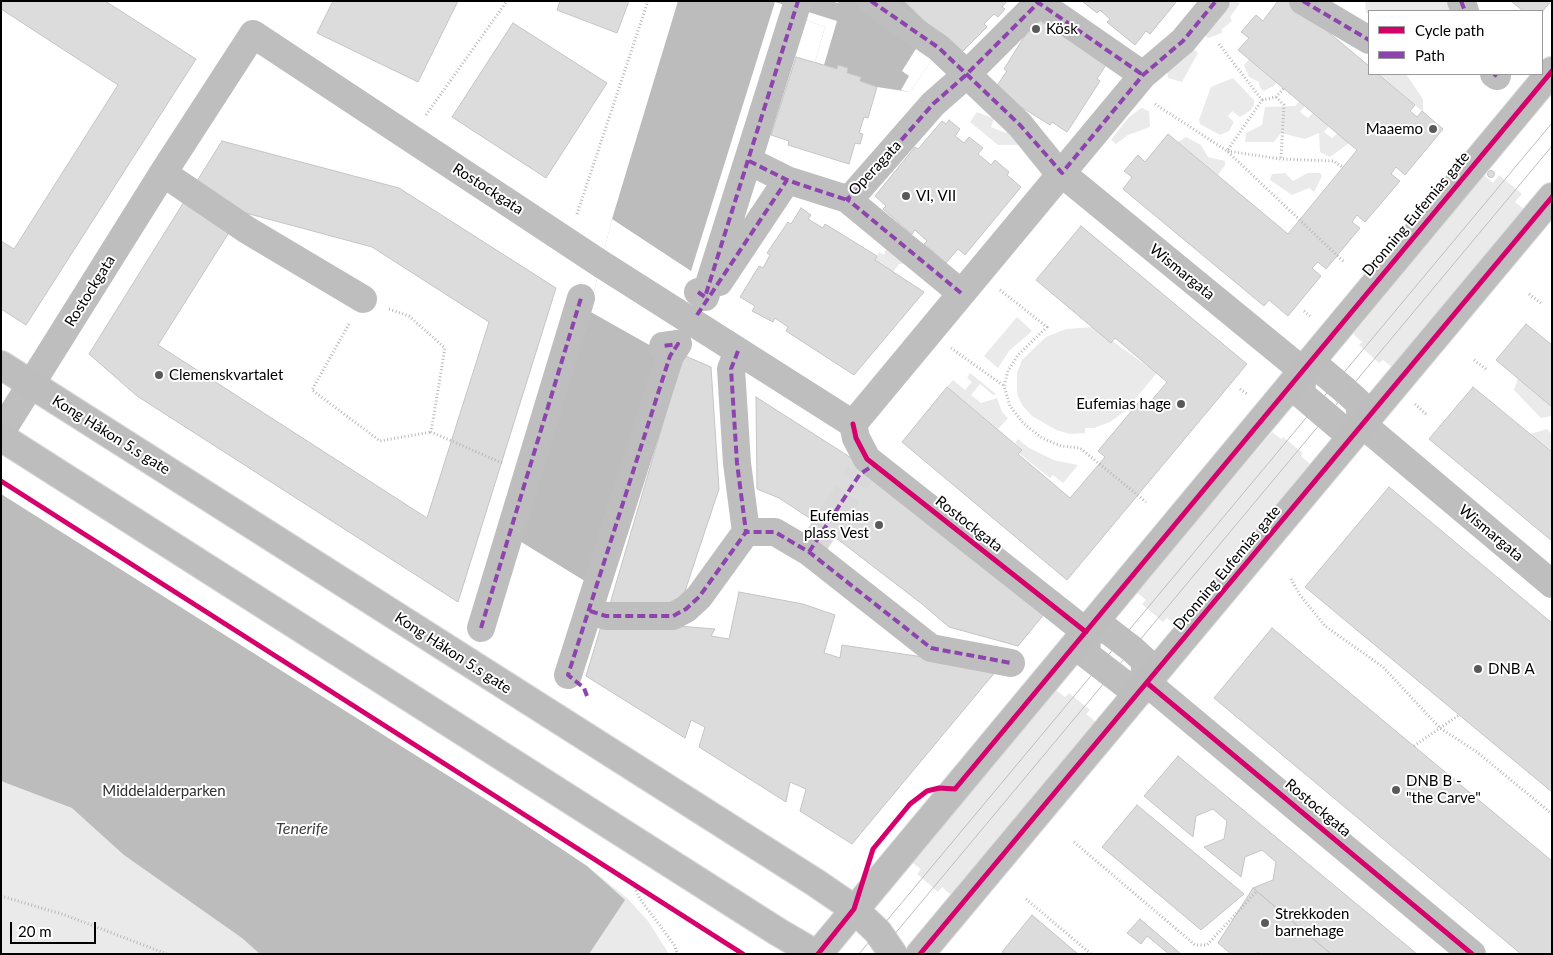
<!DOCTYPE html>
<html>
<head>
<meta charset="utf-8">
<style>
	body { margin:0 }
	#map { position:relative; width:1553px; height:955px; overflow:hidden; background:#fff; font-family:Lato,sans-serif }
	canvas { display:block }
	.frame { position:absolute; inset:0; border:2px solid #000; pointer-events:none }
	.legend { position:absolute; left:1368px; top:10px; width:175px; height:65px; box-sizing:border-box; background:#fff; border:1px solid #999; margin:0; padding:6px 9px; list-style:none; font-size:15px; color:#000 }
	.legend li { display:flex; align-items:center; gap:10px; height:25px }
	.legend b { width:25px; border:1px solid #999 }
	.scale { position:absolute; left:10px; top:922px; width:86px; height:22px; box-sizing:border-box; border:2px solid #000; border-top:0; padding-left:6px; font-size:15px; line-height:18px; white-space:nowrap; color:#000; -webkit-text-stroke:4px #fff; paint-order:stroke }
</style>
</head>
<body>
<div id="map">
<canvas width="1553" height="955"></canvas>
<div class="frame"></div>
<ul class="legend">
<li><b style="height:6px;background:#d6006c"></b>Cycle path</li>
<li><b style="height:6px;background:#8e44ad"></b>Path</li>
</ul>
<div class="scale">20 m</div>
</div>
<script>
const c = document.querySelector('canvas').getContext('2d');
c.lineJoin = 'round';
function fillPath(path, color) {
  c.fillStyle = color;
  c.fill(path, 'evenodd');
}
function toPath(rows) {
  const path = new Path2D();
  for (const r of rows) {
    if (r.length === 3) {
      path.moveTo(r[0] + r[2], r[1]);
      path.arc(r[0], r[1], r[2], 0, 2 * Math.PI);
      continue;
    }
    path.moveTo(r[0], r[1]);
    for (let i = 2; i < r.length; i += 2) path.lineTo(r[i], r[i + 1]);
  }
  return path;
}
function trace(path, color, width, dash) {
  c.strokeStyle = color;
  c.lineWidth = width;
  c.lineCap = dash ? 'butt' : 'round';
  c.setLineDash(dash || []);
  c.stroke(path);
}
function drawText(font, color, halo, rows, align = 'center') {
  c.font = font + ' Lato,sans-serif';
  c.lineWidth = 4;
  c.setLineDash([]);
  c.textBaseline = 'middle';
  c.strokeStyle = halo;
  c.fillStyle = color;
  for (const [text, x, y, turn = 0] of rows) {
    c.save();
    c.translate(x, y);
    c.rotate((+turn || 0) * Math.PI / 180);
    c.textAlign = isNaN(turn) ? turn : align;
    if (halo) c.strokeText(text, 0, 0);
    c.fillText(text, 0, 0);
    c.restore();
  }
}
fillPath(toPath([
	[1232,1,1240,3,1230,17,1232,21,1222,29,1222,33,1208,38,1203,33],
	[1365,1,1448,1,1453,11,1369,11,1369,14,1366,13],
	[1192,47,1198,53,1182,82,1168,78,1167,70],
	[1249,59,1277,82,1275,85,1264,91,1260,88,1259,82,1249,77,1244,65],
	[1379,74,1406,74,1423,99,1423,112],
	[1233,78,1254,100,1254,104,1251,110,1240,117,1232,111,1228,116,1234,122,1229,131,1220,135,1200,124,1199,120,1211,87],
	[1300,101,1305,106,1300,112,1308,118,1313,113,1329,126,1324,132,1332,138,1337,133,1349,143,1330,157,1320,152,1319,133,1305,139,1281,133,1274,142,1245,142,1246,133,1262,125,1265,107,1295,106],
	[1141,108,1149,111,1150,127,1128,135,1116,144,1111,140,1128,118],
	[977,112,994,119,991,127,1006,133,1009,127,1019,145,998,145,970,122],
	[1186,137,1201,145,1208,157,1225,161,1225,165,1218,175,1178,142],
	[1285,173,1293,181,1308,173,1320,173,1322,176,1314,192,1309,188,1292,195,1270,180,1272,174],
	[1484,175,1493,183,1499,175,1522,194,1515,202,1524,209,1392,367,1383,360,1379,363,1359,345,1362,342,1353,334],
	[889,238,906,263,899,264,893,272,875,260,879,252,884,255],
	[1017,317,1032,331,1009,351,998,368,984,356],
	[1093,327,1157,373,1124,412,1110,422,1094,428,1085,428,1085,433,1070,434,1056,430,1032,416,1022,405,1017,394,1017,373,1022,360,1046,337,1066,329],
	[970,373,996,394,993,395,980,384,971,395,981,403,997,398,1002,412,1008,418,998,429,947,387,953,380,965,390,972,382,967,378],
	[1518,378,1552,406,1552,416,1541,418,1514,390],
	[1547,429,1552,434,1552,451,1530,434],
	[1272,432,1281,439,1283,437,1303,453,1301,456,1310,464,1176,625,1167,618,1163,622,1142,604,1146,600,1136,592],
	[1018,439,1029,448,1054,460,1078,465,1063,483,1053,475,1050,478,1019,453,1022,449,1015,443],
	[1,494,512,816,587,866,627,898,648,921,669,954,1,954],
	[1056,690,1065,697,1069,693,1090,710,1086,714,1096,722,951,895,942,887,938,892,917,874,921,869,911,862]
]), '#eaeaea');
fillPath(toPath([
	[678,1,831,1,838,3,839,1,904,1,945,40,910,92,877,87,860,81,860,77,847,73,848,68,838,65,837,69,815,62,825,27,803,19,705,280,660,351,588,583,518,540,589,311,612,219],
	[1,494,512,816,587,866,625,900,589,954,260,954,242,938,124,855,72,808,1,781]
]), '#bcbcbc');
fillPath(toPath([
	[855,1,888,1,923,24,924,21,945,40,910,92,901,90,909,76,902,71,919,44],
	[775,2,785,5,692,302,660,351,589,311,612,219,691,271],
	[805,11,837,21,824,65,815,62,825,27,803,19]
]), '#fff');
const building = toPath([
	[1,1,105,1,196,59,26,325,1,309,1,241,14,249,118,85,1,9,1,1],
	[333,1,458,1,418,82,317,33,333,1],
	[560,1,629,1,617,33,557,10,560,1],
	[904,1,1007,1,1002,7,1005,9,998,17,994,14,984,24,987,27,962,52,947,43,904,1],
	[1082,1,1177,1,1150,34,1146,31,1135,45,1107,22,1110,19,1100,10,1097,13,1082,1],
	[1278,1,1291,1,1369,66,1369,74,1378,74,1415,105,1410,111,1417,117,1422,111,1443,129,1405,175,1396,167,1391,174,1400,181,1365,222,1357,215,1352,222,1360,228,1326,269,1318,262,1312,268,1321,276,1288,316,1269,300,1264,306,1123,189,1132,177,1124,171,1138,155,1145,162,1168,134,1288,234,1357,150,1238,50,1249,38,1241,32,1256,15,1263,21,1278,1],
	[1511,1,1551,1,1542,12,1523,11,1511,1],
	[1036,18,1109,60,1097,79,1100,81,1067,132,1052,122,1050,125,994,90,1007,71,1004,69,1036,18],
	[513,23,607,83,546,178,452,117,513,23],
	[796,57,837,69,838,65,848,68,847,73,861,77,860,81,877,87,868,118,864,117,859,133,863,134,860,144,855,143,849,164,788,145,789,141,771,135,796,57],
	[949,120,960,129,955,136,964,143,969,137,983,148,978,154,991,165,995,160,1009,172,1007,175,1021,187,965,255,958,249,946,263,924,244,927,241,915,230,912,234,883,209,886,206,875,196,915,147,918,149,942,121,946,124,949,120],
	[222,141,399,188,556,288,458,602,137,396,89,354,222,141],
	[242,212,372,247,489,322,427,518,158,345,242,212],
	[1491,174,3.5],
	[801,208,811,215,808,219,823,228,825,224,877,256,875,260,924,292,854,375,786,331,788,327,775,318,773,322,752,311,755,306,740,297,759,266,763,268,770,255,767,253,788,222,791,224,801,208],
	[1081,226,1247,364,1067,580,902,442,947,387,1022,450,1018,454,1070,498,1105,457,1098,451,1139,402,1146,407,1167,382,1115,338,1111,343,1036,280,1081,226],
	[1526,324,1552,345,1552,407,1496,360,1526,324],
	[683,355,711,367,719,489,681,603,610,604,683,355],
	[1473,387,1552,452,1552,541,1429,439,1473,387],
	[756,397,881,477,1045,613,1018,646,949,627,922,604,814,521,779,498,757,489,756,397],
	[1389,487,1552,623,1552,792,1305,587,1389,487],
	[739,592,803,604,835,615,824,653,831,655,840,658,842,645,984,666,996,671,852,844,800,811,806,789,790,782,786,802,699,747,705,727,691,720,685,738,586,676,602,623,666,625,715,629,711,636,729,639,739,592],
	[1272,628,1552,861,1552,954,1521,954,1214,698,1272,628],
	[1178,756,1417,954,1331,954,1253,888,1273,880,1276,862,1262,850,1245,857,1241,877,1204,847,1224,839,1227,821,1213,809,1196,816,1193,837,1144,796,1178,756],
	[1137,805,1244,894,1201,930,1102,847,1137,805],
	[1253,888,1331,954,1261,954,1258,952,1255,954,1231,954,1218,943,1253,888],
	[1032,915,1078,954,1006,954,1002,952,1032,915],
	[1140,919,1181,954,1169,954,1147,936,1141,944,1127,933,1140,919]
]);
fillPath(building, '#dcdcdc');
trace(building, '#c5c5c5', 1);
trace(toPath([
	[809,552,860,474]
]), '#d9d9d9', 28, [28, 14]);
const highway = toPath([
	[1,365,816,883,854,909,878,932,893,954],
	[1,437,778,932,816,954],
	[818,954,1552,71],
	[920,954,1552,197]
]);
trace(highway, '#dbdbdb', 30);
trace(toPath([
	[1219,44,1262,100,1227,151,1281,159,1334,161,1342,167],
	[1276,97,1284,105,1281,159],
	[1262,100,1276,97,1284,88],
	[1155,104,1227,151,1344,262],
	[426,115,507,1],
	[577,214,648,1],
	[1000,290,1047,327,1018,355,1008,371,1004,386,1010,406,1023,423,1042,438,1061,446,1080,448,1146,502],
	[1529,294,1542,304],
	[389,309,409,316,445,348,431,432,502,463],
	[1304,311,1311,317],
	[349,324,312,390,380,441,431,432],
	[951,348,1004,386],
	[1474,360,1487,370],
	[1240,389,1247,394],
	[1415,404,1427,415],
	[1291,579,1300,595,1325,626,1383,667,1440,728,1477,752,1552,814],
	[1414,746,1459,715],
	[1074,842,1195,945,1207,945,1257,891],
	[633,884,640,899,675,946,677,954],
	[1,896,65,915,167,954],
	[1026,899,1091,954]
]), '#b8b8b8', 3, [1, 2.5]);
trace(toPath([
	[871,1,939,48,1020,125,1054,167,1303,371,1321,370,1347,392,1359,403,1362,424,1552,584],
	[1036,1,1143,75],
	[1303,1,1369,40],
	[1461,1,1465,11],
	[1494,74,1497,76],
	[749,161,787,180,847,199,854,204],
	[163,173,247,230,363,299],
	[719,282,787,180],
	[698,292,705,297,798,1],
	[961,293,847,199,855,193,933,104,966,75,1037,4],
	[738,351,731,369,737,463,746,532],
	[1303,371,1301,394,1342,429,1362,424],
	[853,424,1143,75,1183,41,1216,1],
	[1,432,163,173,253,34,601,264,853,424,856,438,867,459,1086,632,1087,655,1126,685,1147,683],
	[590,611,606,616,673,616,686,609,699,597,746,532,775,532,809,552,931,648,1011,663],
	[481,628,581,298],
	[1086,632,1106,629,1132,649,1144,660,1147,683,1472,954],
	[568,675,670,356,678,344,663,346]
]), '#bebebe', 28);
trace(highway, '#bdbdbd', 28);
trace(toPath([
	[859,954,1552,123],
	[878,954,1552,146]
]), '#bdbdbd', 1);
trace(toPath([
	[871,1,939,48,1020,125,1062,173,1143,75,1183,41,1216,1],
	[1036,1,1143,75],
	[1303,1,1369,40],
	[1461,1,1465,11],
	[1494,74,1497,76],
	[749,161,787,180,850,201],
	[698,292,705,297,798,1],
	[961,293,847,199,855,193,933,104,966,75,1037,4],
	[697,315,787,180],
	[738,351,731,369,737,463,746,532],
	[809,552,860,474,874,465],
	[590,611,606,616,673,616,686,609,699,597,746,532,775,532,809,552,931,648,1011,663],
	[481,628,581,298],
	[587,696,584,688,568,675,670,356,678,344,663,346]
]), '#8e44ad', 4, [8, 4]);
trace(toPath([
	[853,424,856,438,867,459,1086,632],
	[1,481,743,954],
	[1147,683,1472,954],
	[818,954,854,909,873,849,910,804,927,791,939,788,955,789,1552,71],
	[920,954,1552,197]
]), '#d6006c', 5);
for (const [x, y, r, color] of [
	[1036,29,5,"#595959"],
	[1433,129,5,"#595959"],
	[906,196,5,"#595959"],
	[159,375,5,"#595959"],
	[1181,404,5,"#595959"],
	[879,525,5,"#595959"],
	[1478,669,5,"#595959"],
	[1396,790,5,"#595959"],
	[1265,923,5,"#595959"]
]) {
  const dot = new Path2D();
  dot.arc(x, y, r, 0, 2 * Math.PI);
  c.fillStyle = color;
  c.fill(dot);
  trace(dot, '#fff', 2);
}
drawText('15px', '#000', '#fff', [
	["Kösk",1046,29],
	["Maaemo",1423,129,"right"],
	["VI, VII",916,196],
	["Clemenskvartalet",169,375],
	["Eufemias hage",1171,404,"right"],
	["Eufemias",869,516,"right"],
	["plass Vest",869,533,"right"],
	["DNB A",1488,669],
	["DNB B -",1406,781],
	["\"the Carve\"",1406,798],
	["Strekkoden",1275,914],
	["barnehage",1275,931]
], 'left');
drawText('15px', '#000', '#fff', [
	["Operagata",875,168,-47],
	["Rostockgata",488,189,33],
	["Dronning Eufemias gate",1416,214,-50],
	["Wismargata",1182,272,39],
	["Rostockgata",90,291,-58],
	["Kong Håkon 5.s gate",111,435,32],
	["Rostockgata",969,524,38],
	["Wismargata",1491,533,40],
	["Dronning Eufemias gate",1227,568,-50],
	["Kong Håkon 5.s gate",453,653,33],
	["Rostockgata",1318,808,40]
]);
drawText('15px', '#2f2f2f', '#fff', [
	["Middelalderparken",164,791]
]);
drawText('italic 16px', '#404040', '#fff', [
	["Tenerife",302,829]
]);
</script>
</body>
</html>
